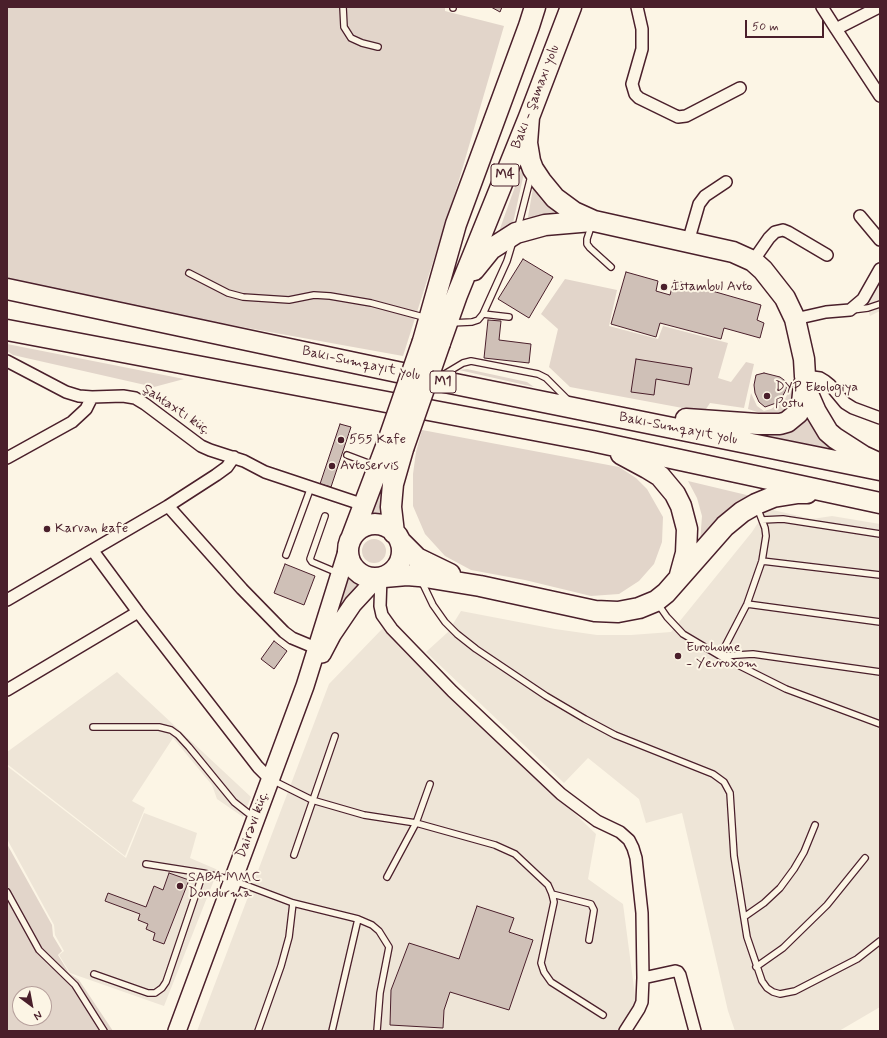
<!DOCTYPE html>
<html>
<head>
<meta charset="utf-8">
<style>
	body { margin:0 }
	#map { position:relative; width:887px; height:1038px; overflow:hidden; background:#fcf5e5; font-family:Mynerve,sans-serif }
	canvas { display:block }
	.frame { position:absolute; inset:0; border:8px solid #4a1f2b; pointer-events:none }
	.north { position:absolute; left:12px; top:986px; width:40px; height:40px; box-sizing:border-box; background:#fcf5e5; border:1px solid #b59f9b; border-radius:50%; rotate:148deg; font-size:11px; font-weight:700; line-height:16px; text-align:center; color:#4a1f2b }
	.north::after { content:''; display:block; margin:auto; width:14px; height:18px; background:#4a1f2b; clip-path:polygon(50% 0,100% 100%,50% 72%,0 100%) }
	.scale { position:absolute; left:745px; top:20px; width:79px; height:18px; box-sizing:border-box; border:2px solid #4a1f2b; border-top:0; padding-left:5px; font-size:12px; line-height:14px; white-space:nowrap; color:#4a1f2b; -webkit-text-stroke:3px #fcf5e5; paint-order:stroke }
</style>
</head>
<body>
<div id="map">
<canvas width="887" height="1038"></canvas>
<div class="frame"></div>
<div class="north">N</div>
<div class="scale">50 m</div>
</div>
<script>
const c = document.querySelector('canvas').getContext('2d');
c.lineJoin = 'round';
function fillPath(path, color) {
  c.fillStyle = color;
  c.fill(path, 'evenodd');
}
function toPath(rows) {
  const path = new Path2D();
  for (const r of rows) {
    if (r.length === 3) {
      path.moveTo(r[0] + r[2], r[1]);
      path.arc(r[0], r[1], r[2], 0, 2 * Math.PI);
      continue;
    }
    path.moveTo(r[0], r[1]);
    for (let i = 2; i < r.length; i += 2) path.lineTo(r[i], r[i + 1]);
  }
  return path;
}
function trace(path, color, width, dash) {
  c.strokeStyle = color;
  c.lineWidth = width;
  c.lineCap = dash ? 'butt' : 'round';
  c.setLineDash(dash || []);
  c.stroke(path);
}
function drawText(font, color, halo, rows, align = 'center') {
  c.font = font + ' Mynerve,sans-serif';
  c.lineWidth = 4;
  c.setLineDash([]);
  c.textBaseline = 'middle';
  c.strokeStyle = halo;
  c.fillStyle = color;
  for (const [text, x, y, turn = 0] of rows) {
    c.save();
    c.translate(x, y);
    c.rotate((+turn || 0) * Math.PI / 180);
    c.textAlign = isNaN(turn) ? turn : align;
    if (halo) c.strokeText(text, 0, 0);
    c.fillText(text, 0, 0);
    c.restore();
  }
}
fillPath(toPath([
	[880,281,880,311,870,316,865,302],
	[773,510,812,519,832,516,880,524,880,1007,839,1031,735,1031,728,1011,682,813,646,823,639,799,588,758,564,783,426,652,448,632,461,611,555,629,597,635,631,635,671,632,752,532,765,512],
	[383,628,414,660,596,834,588,879,623,904,636,1003,618,1031,197,1031,329,684],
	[117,672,251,797,243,817,217,799,212,785,173,738,132,801,145,808,125,856,7,764,7,752],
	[7,766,126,858,144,813,197,833,190,858,218,870,164,1006,70,973,59,955,64,951,55,935,54,925,7,839]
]), '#eee5d7');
fillPath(toPath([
	[7,7,445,7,445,11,504,26,459,180,403,356,109,303,7,279],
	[522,167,524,173,513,223,497,237],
	[533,188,542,201,553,208,572,217,528,217],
	[565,279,617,290,609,326,658,339,663,326,728,343,718,378,731,382,746,362,754,364,744,408,710,403,704,412,570,387,549,367,558,329,541,314],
	[7,344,184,379,154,387,13,355,7,351],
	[467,369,527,382,534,387,459,370],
	[792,382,794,405,776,418,748,409,751,393,757,406,764,411,771,409,785,399,789,391],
	[806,406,844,454,715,427,788,428],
	[422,430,619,467,636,478,647,489,663,517,662,542,654,564,639,581,619,594,591,596,525,580,471,570,445,556,425,534,413,506,413,474,416,452],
	[389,465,388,523,370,517],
	[688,481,755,497,735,505,718,518,700,542,702,516,697,498],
	[374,551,12],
	[347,579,362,585,324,641],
	[7,844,52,925,53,936,62,951,58,955,69,973,79,980,113,1031,7,1031],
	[20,994,44,994,44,1018,20,1018]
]), '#e2d5ca');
const building = toPath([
	[491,7,502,7,500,12,491,7],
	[523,259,553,277,529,318,498,299,523,259],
	[626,272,658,281,656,291,670,295,674,280,761,305,757,320,764,323,760,338,724,328,721,339,660,323,656,337,611,324,626,272],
	[488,320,501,321,499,340,531,344,529,363,484,358,488,320],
	[636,359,692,368,689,385,656,379,654,395,631,392,636,359],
	[764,373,780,377,788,383,786,390,782,397,776,403,765,407,759,402,755,393,754,385,756,375,764,373],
	[340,424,351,427,331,487,320,484,340,424],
	[285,564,315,576,304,605,274,593,285,564],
	[274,641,287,651,274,669,261,659,274,641],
	[169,873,189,880,164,944,153,940,155,933,146,929,148,924,138,920,140,914,105,901,108,893,146,907,154,886,163,890,169,873],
	[477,906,514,918,509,932,533,940,509,1010,450,992,444,1010,443,1028,390,1025,391,990,409,943,459,959,477,906]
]);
fillPath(building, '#cfc0b7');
trace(building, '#4a1f2b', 1);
const lane = toPath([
	[343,7,344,27,351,38,362,43,378,47],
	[453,8,453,7],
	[592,224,587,239,587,244,590,248,611,267],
	[518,227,531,176],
	[189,273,228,293,243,297,289,300,314,295,330,296,371,303,427,318],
	[852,310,868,308,880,304],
	[483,314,509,317],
	[451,323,472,322,478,320,483,314,507,261,513,241],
	[443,375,463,363,471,361,538,374,546,378,569,401],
	[347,455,376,466],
	[325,516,310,559,312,562,338,573],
	[762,520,783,519,880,534],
	[286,555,311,487],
	[762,561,880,575],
	[421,580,433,605,445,622,457,634,476,649,546,696,585,719,615,735,713,774,724,782,730,793,734,856,747,937,762,981,767,988,773,992,780,994,795,991,857,959,880,941],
	[658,604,667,617,683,634,720,656,786,689,880,724],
	[747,604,880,622],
	[720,656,747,604,762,561,766,536,765,528,757,507],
	[721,656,753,654,880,672],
	[93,727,159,727,171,730,178,735,189,747,234,802,248,813,254,816],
	[272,780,312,800,364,815,416,823,495,845,515,854,548,885,552,894,554,902,541,963,544,972,551,982,603,1015],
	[294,855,335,736],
	[146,864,203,873,232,880,293,903,358,919,372,925,379,931,389,947,380,993,377,1031],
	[387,877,416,823,430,784],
	[7,892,39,950,75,985,104,1031],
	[552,894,591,904,594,910,589,940],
	[744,917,764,903,780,888,794,869,804,852,815,825],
	[756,967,783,948,827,905,865,858],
	[94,974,148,993,155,993,162,988,166,982,203,873],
	[258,1031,281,966,289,937,293,903],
	[332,1031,358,919]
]);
const street = toPath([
	[637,7,642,29,642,49,632,84,635,94,639,98,678,117,686,116,740,88],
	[822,7,836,29,879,7],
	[836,29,880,96],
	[860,216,880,240],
	[688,242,699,204,705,196,726,182],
	[753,261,769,238,775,232,783,230,788,232,827,255],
	[795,319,826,312,850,310,863,299,880,269],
	[7,361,66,392,79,396,92,397],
	[805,376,820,378,825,381,830,385,845,403,853,408,880,418],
	[7,458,72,422,86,409,92,397,123,396,135,398,145,404,201,446,210,450,244,461,265,472,364,505],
	[168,506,216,475,227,467,234,457],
	[93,551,138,612,258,767,270,779],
	[381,577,380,606,382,615,392,629,452,691,561,794,597,821,620,832,629,840,633,848,636,858,642,913,643,978,642,1002,639,1009,625,1031],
	[7,600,168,506,242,589,284,632,292,638,316,648],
	[7,690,138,612],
	[643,978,675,971,678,972,680,975,695,1031]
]);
const primary = toPath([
	[322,654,332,635,353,604,377,578],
	[177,1031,305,686,349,545]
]);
const highway = toPath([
	[529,117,527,143,530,161,533,169,541,181,555,198,574,212,594,221,733,252,753,261,763,270,785,298,795,319,804,359,805,376,809,396,816,412,828,432,835,438,863,456,876,462],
	[474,270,491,249,516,233,545,225,592,221],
	[7,289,435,380,880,470],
	[7,330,592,441,880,503],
	[423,341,456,224,529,26,535,7],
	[440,343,457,295,529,117,571,7],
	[686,419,758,424,780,424,787,422,798,413,802,403,804,384],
	[621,454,647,468,660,476,675,494,681,506,687,529,686,553,680,575],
	[375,551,27],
	[394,533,391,507,392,495,393,484,403,449],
	[351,539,387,444],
	[400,541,417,558,450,574],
	[384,577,407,575,419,576,480,586,595,611,618,612,639,608,656,601,666,593,725,526,742,512,756,504,773,497,798,493,807,493]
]);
trace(lane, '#4a1f2b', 8);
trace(street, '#4a1f2b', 14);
trace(primary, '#4a1f2b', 20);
trace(highway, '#4a1f2b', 23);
trace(lane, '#fcf5e5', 5.5);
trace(street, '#fcf5e5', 11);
trace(primary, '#fcf5e5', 17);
trace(highway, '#fcf5e5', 20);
const highwayBridge = toPath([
	[387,444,423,341],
	[403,449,440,343]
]);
trace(highwayBridge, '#4a1f2b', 23, []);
trace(highwayBridge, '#fcf5e5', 20);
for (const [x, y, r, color] of [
	[664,287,4,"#4a1f2b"],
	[767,396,4,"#4a1f2b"],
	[341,440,4,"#4a1f2b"],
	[332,466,4,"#4a1f2b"],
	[47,529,4,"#4a1f2b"],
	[678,656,4,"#4a1f2b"],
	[180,886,4,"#4a1f2b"]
]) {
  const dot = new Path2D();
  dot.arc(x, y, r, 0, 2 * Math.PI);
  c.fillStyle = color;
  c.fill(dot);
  trace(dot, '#fcf5e5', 1.5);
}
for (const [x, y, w] of [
	[505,175,28],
	[443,382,26]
]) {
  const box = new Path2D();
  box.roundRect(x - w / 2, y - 11, w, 22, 3);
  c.fillStyle = '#fcf5e5';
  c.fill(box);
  trace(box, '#4a1f2b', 1);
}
drawText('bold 13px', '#4a1f2b', null, [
	["M4",505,175],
	["M1",443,382]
]);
drawText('14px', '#4a1f2b', '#fcf5e5', [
	["Bakı - Şamaxı yolu",536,97,-69],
	["Bakı-Sumqayıt yolu",361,364,12],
	["Şahtaxtı küç.",176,410,34],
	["Bakı-Sumqayıt yolu",678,429,11],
	["Dairəvi küç.",253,825,-70]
]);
drawText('14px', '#4a1f2b', '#fcf5e5', [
	["İstambul Avto",672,287],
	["DYP Ekologiya",775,388],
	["Postu",775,404],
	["555 Kafe",349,440],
	["Avtoservis",340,466],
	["Karvan kafe",55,529],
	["Eurohome",686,648],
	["- Yevroxom",686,664],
	["SABA MMC",188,878],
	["Dondurma",188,894]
], 'left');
</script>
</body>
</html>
